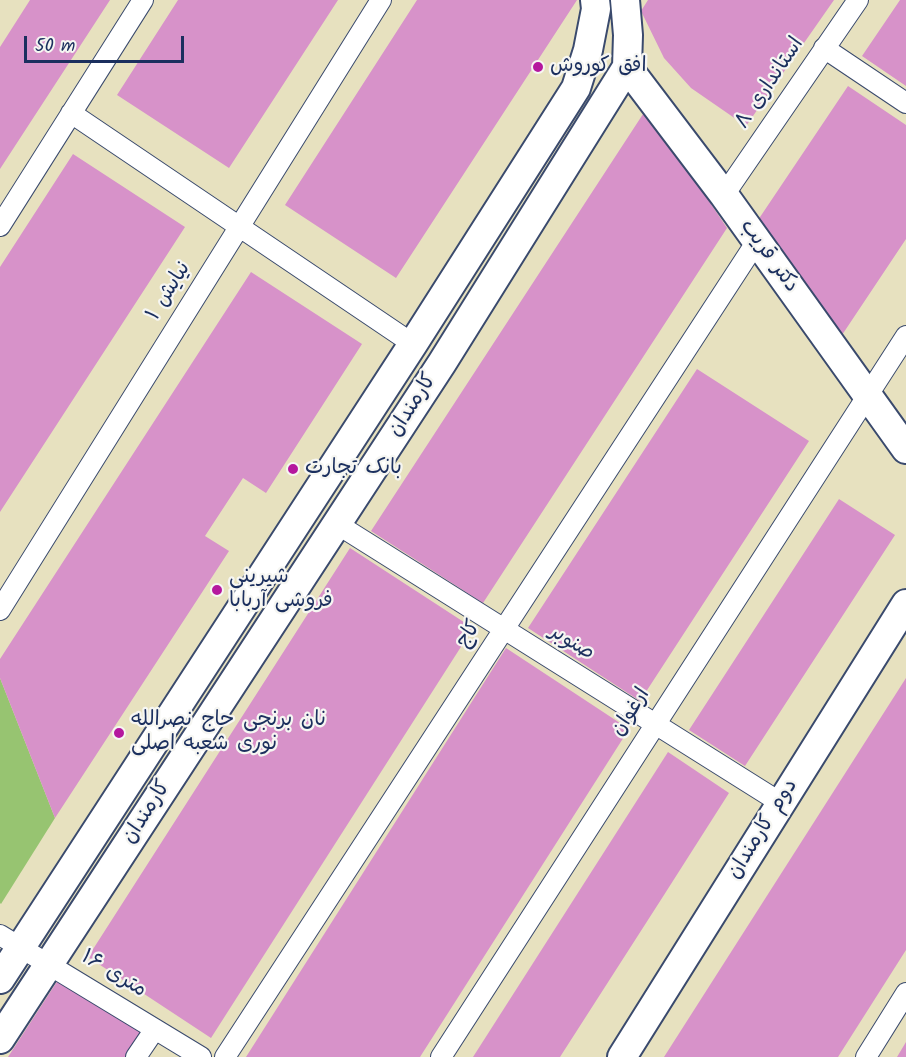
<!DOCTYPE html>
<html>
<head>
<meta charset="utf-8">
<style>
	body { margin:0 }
	#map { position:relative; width:906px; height:1057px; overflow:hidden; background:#e7e1bf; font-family:Kalam,sans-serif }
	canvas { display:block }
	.scale { position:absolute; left:24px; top:36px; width:160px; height:27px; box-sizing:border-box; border:3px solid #1b2f5e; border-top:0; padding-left:8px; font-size:18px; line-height:21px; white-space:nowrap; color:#1b2f5e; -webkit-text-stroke:4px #f6f6f2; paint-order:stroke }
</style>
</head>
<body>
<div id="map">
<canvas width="906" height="1057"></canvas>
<div class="scale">50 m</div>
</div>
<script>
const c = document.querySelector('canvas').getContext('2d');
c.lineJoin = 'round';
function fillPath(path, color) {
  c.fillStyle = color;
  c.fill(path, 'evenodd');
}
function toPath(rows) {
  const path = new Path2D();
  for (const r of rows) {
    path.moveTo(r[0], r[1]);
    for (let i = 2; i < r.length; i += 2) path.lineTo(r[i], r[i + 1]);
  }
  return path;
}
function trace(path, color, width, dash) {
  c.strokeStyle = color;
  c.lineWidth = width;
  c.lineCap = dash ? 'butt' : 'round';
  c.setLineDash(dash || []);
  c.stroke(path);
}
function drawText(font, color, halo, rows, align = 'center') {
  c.font = font + ' Kalam,"Playpen Sans Arabic",sans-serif';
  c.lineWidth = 4.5;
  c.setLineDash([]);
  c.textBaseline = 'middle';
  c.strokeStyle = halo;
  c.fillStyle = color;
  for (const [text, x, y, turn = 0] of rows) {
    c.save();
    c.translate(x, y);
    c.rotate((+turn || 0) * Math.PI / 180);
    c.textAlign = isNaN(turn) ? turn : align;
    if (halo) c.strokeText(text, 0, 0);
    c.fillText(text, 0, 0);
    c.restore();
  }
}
fillPath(toPath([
	[0,678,55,818,1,904,0,903]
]), '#97c471');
fillPath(toPath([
	[30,0,110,0,0,169,0,47],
	[178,0,338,0,229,168,117,95],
	[417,0,577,0,396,278,285,205],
	[648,0,834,0,746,126,691,88,664,58,641,11],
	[900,0,906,0,906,86,862,56],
	[848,86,906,125,906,239,836,344,754,226],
	[645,111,687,168,727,228,483,603,371,531],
	[73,154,185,227,0,512,0,267],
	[251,272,362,344,266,493,243,478,205,536,229,551,55,818,0,678,0,659],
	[697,369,809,441,640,701,528,628],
	[839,499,895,535,745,766,689,730],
	[350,548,473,628,211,1038,88,957],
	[506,648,629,729,564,831,420,1057,246,1057],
	[906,678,906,950,838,1057,664,1057],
	[668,752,729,793,664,895,560,1057,473,1057],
	[60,977,144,1032,128,1057,8,1057],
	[906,1042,906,1057,897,1057]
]), '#d792c9');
const street = toPath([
	[824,48,906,103],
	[71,113,413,344],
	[724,195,858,0],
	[0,226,143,0],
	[337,524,781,803],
	[0,610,381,0],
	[0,935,201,1057],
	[136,1057,155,1029],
	[225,1057,757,241],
	[441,1057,906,336],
	[866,1057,906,993]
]);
const secondary = toPath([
	[627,67,724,195,906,449],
	[0,979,413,344,576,88,588,50,596,9,595,0],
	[0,1039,442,363,627,67,628,35,625,0],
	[622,1057,906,604]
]);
trace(street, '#3a4a6d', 22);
trace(secondary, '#3a4a6d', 32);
trace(street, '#fff', 20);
trace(secondary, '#fff', 28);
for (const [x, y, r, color] of [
	[538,67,6,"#b5179e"],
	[293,469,6,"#b5179e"],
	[217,590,6,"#b5179e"],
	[119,733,6,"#b5179e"]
]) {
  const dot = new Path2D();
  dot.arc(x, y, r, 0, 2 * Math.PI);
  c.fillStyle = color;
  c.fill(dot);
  trace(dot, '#f6f6f2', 2);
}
drawText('21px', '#1b2f5e', '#f6f6f2', [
	["افق کوروش",550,67],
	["بانک تجارت",305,469],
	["شیرینی",229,578],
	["فروشی آربابا",229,602],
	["نان برنجی حاج نصرالله",131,721],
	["نوری شعبه اصلی",131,745]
], 'left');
drawText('21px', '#1b2f5e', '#f6f6f2', [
	["استانداری ۸",771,84,-56],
	["دکتر قریب",768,257,54],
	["نیایش ۱",170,292,-58],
	["کارمندان",414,406,-57],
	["کاج",470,635,-57],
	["صنوبر",571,644,32],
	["ارغوان",632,713,-57],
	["کارمندان",148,813,-57],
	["دوم کارمندان",764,830,-58],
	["۱۶ متری",113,975,31]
]);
</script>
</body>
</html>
